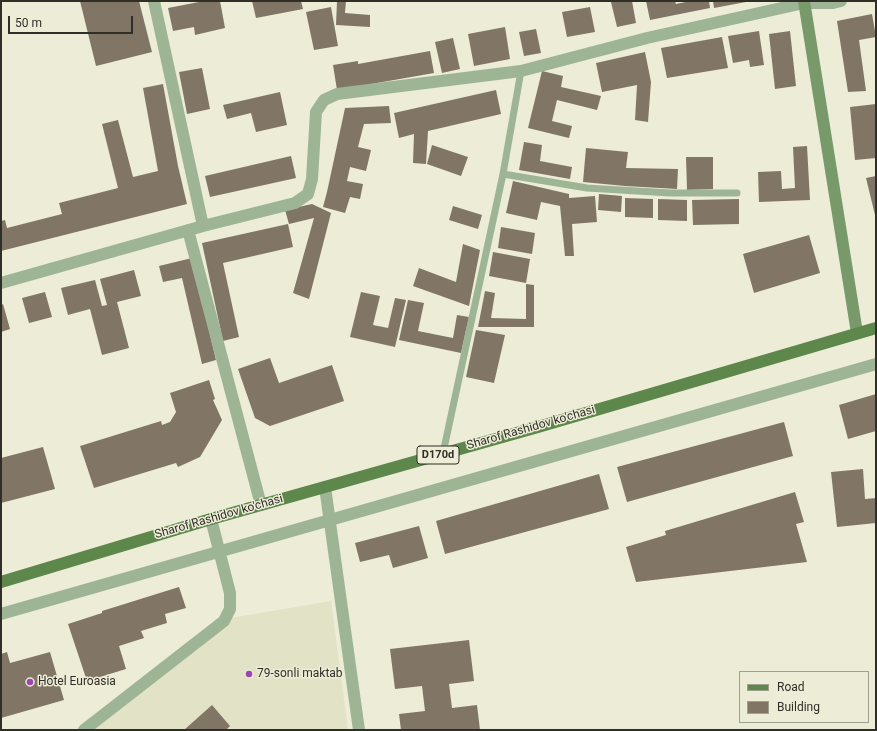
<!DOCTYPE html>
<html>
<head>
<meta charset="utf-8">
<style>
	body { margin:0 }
	#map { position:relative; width:877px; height:731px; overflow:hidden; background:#ececd7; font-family:Roboto,sans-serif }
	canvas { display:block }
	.frame { position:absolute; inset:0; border:2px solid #2f2f27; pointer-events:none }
	.legend { position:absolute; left:739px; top:671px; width:130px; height:52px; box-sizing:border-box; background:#ececd7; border:1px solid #a0a091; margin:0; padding:5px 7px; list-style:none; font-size:12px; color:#2f2f27 }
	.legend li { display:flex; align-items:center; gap:8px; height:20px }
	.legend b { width:20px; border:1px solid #a0a091 }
	.scale { position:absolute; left:8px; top:16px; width:125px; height:18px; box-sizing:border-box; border:2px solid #2f2f27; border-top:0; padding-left:5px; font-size:12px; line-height:14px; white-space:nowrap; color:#2f2f27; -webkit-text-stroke:3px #ececd7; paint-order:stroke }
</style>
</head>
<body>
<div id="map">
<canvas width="877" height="731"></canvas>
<div class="frame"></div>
<ul class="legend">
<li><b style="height:5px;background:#5d874b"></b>Road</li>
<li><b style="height:11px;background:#817665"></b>Building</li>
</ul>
<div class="scale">50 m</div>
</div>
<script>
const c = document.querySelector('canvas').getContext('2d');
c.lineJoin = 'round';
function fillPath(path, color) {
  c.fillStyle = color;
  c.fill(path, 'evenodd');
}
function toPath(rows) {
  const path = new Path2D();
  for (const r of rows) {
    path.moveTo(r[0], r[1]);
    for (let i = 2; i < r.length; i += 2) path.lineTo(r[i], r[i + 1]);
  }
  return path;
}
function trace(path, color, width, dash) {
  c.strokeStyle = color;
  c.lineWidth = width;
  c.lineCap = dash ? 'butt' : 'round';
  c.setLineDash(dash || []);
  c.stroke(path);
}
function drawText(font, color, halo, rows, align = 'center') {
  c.font = font + ' Roboto,sans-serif';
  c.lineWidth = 3;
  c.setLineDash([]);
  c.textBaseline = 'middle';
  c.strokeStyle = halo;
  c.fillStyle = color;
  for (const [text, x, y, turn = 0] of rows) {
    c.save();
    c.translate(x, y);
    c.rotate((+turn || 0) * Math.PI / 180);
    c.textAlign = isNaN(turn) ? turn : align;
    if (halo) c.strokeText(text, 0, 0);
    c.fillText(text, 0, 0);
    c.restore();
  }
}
fillPath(toPath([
	[331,601,348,730,81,730,231,618]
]), '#e2e2c6');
fillPath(toPath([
	[80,1,139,1,152,52,96,66],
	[204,1,220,1,225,28,195,35,194,27,173,31,168,8],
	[252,1,301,1,303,9,256,18],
	[337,1,346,1,345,13,370,15,370,27,336,25],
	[616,1,632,1,636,23,617,27,611,2],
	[646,1,675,1,676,4,690,1,709,1,710,8,650,20],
	[713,1,746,1,746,2,714,8],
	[331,7,338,46,314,50,306,12],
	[590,7,595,32,567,37,562,12],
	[872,14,876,37,859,40,866,91,848,92,837,21],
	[505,27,510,59,474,66,468,34],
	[536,29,541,53,524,56,519,32],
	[759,31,764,65,750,67,749,60,733,63,728,36],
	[790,31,796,86,775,89,769,34],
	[722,37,728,68,667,78,661,48],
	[453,38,460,69,442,73,435,42],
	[430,51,434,73,337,90,333,65,358,61,358,64],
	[645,52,651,82,648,122,635,120,637,85,602,92,596,63],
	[202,68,210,109,187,114,179,72],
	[542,71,563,76,561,87,601,96,597,110,557,100,552,121,572,126,569,138,528,128],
	[163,84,178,166,187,204,1,251,1,221,5,220,7,228,62,214,59,203,118,188,102,124,118,120,133,177,158,171,143,88],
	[496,90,501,114,428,131,426,164,413,163,414,134,399,138,394,113],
	[280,92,287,125,256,132,251,113,227,119,223,105],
	[876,104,876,158,855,160,850,107],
	[389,106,391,123,364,124,358,147,371,150,366,171,350,167,347,181,363,184,360,199,350,197,345,213,323,207,327,192,345,108],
	[524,142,542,145,540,161,572,167,570,179,519,170],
	[432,145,468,157,461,176,427,164],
	[807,146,810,200,759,202,758,172,781,171,782,189,795,188,793,147],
	[586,148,628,152,626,168,678,169,677,189,625,186,583,182],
	[291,156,296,178,210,197,205,176],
	[686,157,713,157,713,189,687,190],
	[876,176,876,215,875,215,866,178],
	[513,181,569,194,569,198,595,196,597,222,572,224,574,256,565,256,560,206,541,202,537,220,506,213],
	[599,194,622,196,621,212,598,210],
	[625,198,653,199,653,218,625,217],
	[658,199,687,200,687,221,658,220],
	[739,199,739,224,693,225,692,200],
	[312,204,331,213,309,299,293,293,314,218,289,224,285,210],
	[453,206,482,215,478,229,449,220],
	[288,224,293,247,223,263,239,337,223,341,202,243],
	[501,227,535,233,532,254,498,248],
	[809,235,820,273,754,293,743,254],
	[463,244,480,250,469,306,413,286,419,268,456,282],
	[493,252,530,259,526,283,489,276],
	[192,258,216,360,202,364,182,278,163,282,159,266],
	[134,270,141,296,117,302,129,348,102,355,90,309,68,315,61,288,95,280,102,306,107,305,100,279],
	[526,284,534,285,534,327,478,327,485,291,495,293,491,318,526,319],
	[45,292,52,317,29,323,22,298],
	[361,292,380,296,373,325,388,328,395,298,406,300,395,347,350,337],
	[408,300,424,303,418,331,453,338,457,315,469,317,461,353,399,340],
	[3,304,10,329,1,332,1,305],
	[476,330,505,335,494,383,466,377],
	[270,358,279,383,332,365,344,401,270,426,255,418,238,369],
	[209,380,215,399,213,400,222,420,200,457,178,467,176,463,94,488,80,446,161,421,162,425,170,422,176,412,170,393],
	[876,394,876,431,848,439,839,405],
	[784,422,793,456,627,502,617,467],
	[43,447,55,489,1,503,1,458],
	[863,469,865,499,876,498,876,523,837,527,831,472],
	[599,474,609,509,445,554,436,521],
	[795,492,804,522,796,524,807,562,636,582,626,547,666,535,665,531],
	[419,526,428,558,393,568,389,555,360,562,355,543],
	[179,587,186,608,165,614,167,623,141,631,144,638,119,646,126,669,87,681,68,624,102,613,102,611],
	[469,640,474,681,449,684,452,708,477,705,480,730,401,730,399,714,425,711,422,686,395,689,390,649],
	[7,652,10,663,50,652,64,700,1,718,1,654],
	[212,705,230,726,226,730,184,730]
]), '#817665');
trace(toPath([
	[503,174,587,188,670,193,737,193],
	[443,453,503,174,521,71]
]), '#9eb595', 7);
trace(toPath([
	[154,1,203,226],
	[188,230,261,505],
	[1,283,203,226,295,203,308,194,312,179,316,112,324,100,337,94,521,71,647,38,804,3,833,3,841,1],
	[325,487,359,730],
	[1,614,876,364],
	[84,730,224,621,230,609,230,593,211,519]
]), '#9eb595', 12);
trace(toPath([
	[804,1,857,333]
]), '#789a6b', 12);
trace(toPath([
	[1,582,211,519,538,427,876,328]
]), '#5d874b', 12);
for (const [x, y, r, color] of [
	[249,674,4,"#9d46b3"],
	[30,682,4,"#9d46b3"]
]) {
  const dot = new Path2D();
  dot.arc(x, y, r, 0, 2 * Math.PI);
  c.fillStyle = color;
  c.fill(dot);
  trace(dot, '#ececd7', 1.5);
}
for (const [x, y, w] of [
	[438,455,42]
]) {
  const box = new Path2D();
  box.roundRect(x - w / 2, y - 9, w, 18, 3);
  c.fillStyle = '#ececd7';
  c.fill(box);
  trace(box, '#2f2f27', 1);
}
drawText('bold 11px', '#2f2f27', null, [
	["D170d",438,455]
]);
drawText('12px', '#2f2f27', '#ececd7', [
	["Sharof Rashidov ko'chasi",531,428,-16],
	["Sharof Rashidov ko'chasi",219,517,-16]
]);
drawText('12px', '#2f2f27', '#ececd7', [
	["79-sonli maktab",257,674],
	["Hotel Euroasia",38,682]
], 'left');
</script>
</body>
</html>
